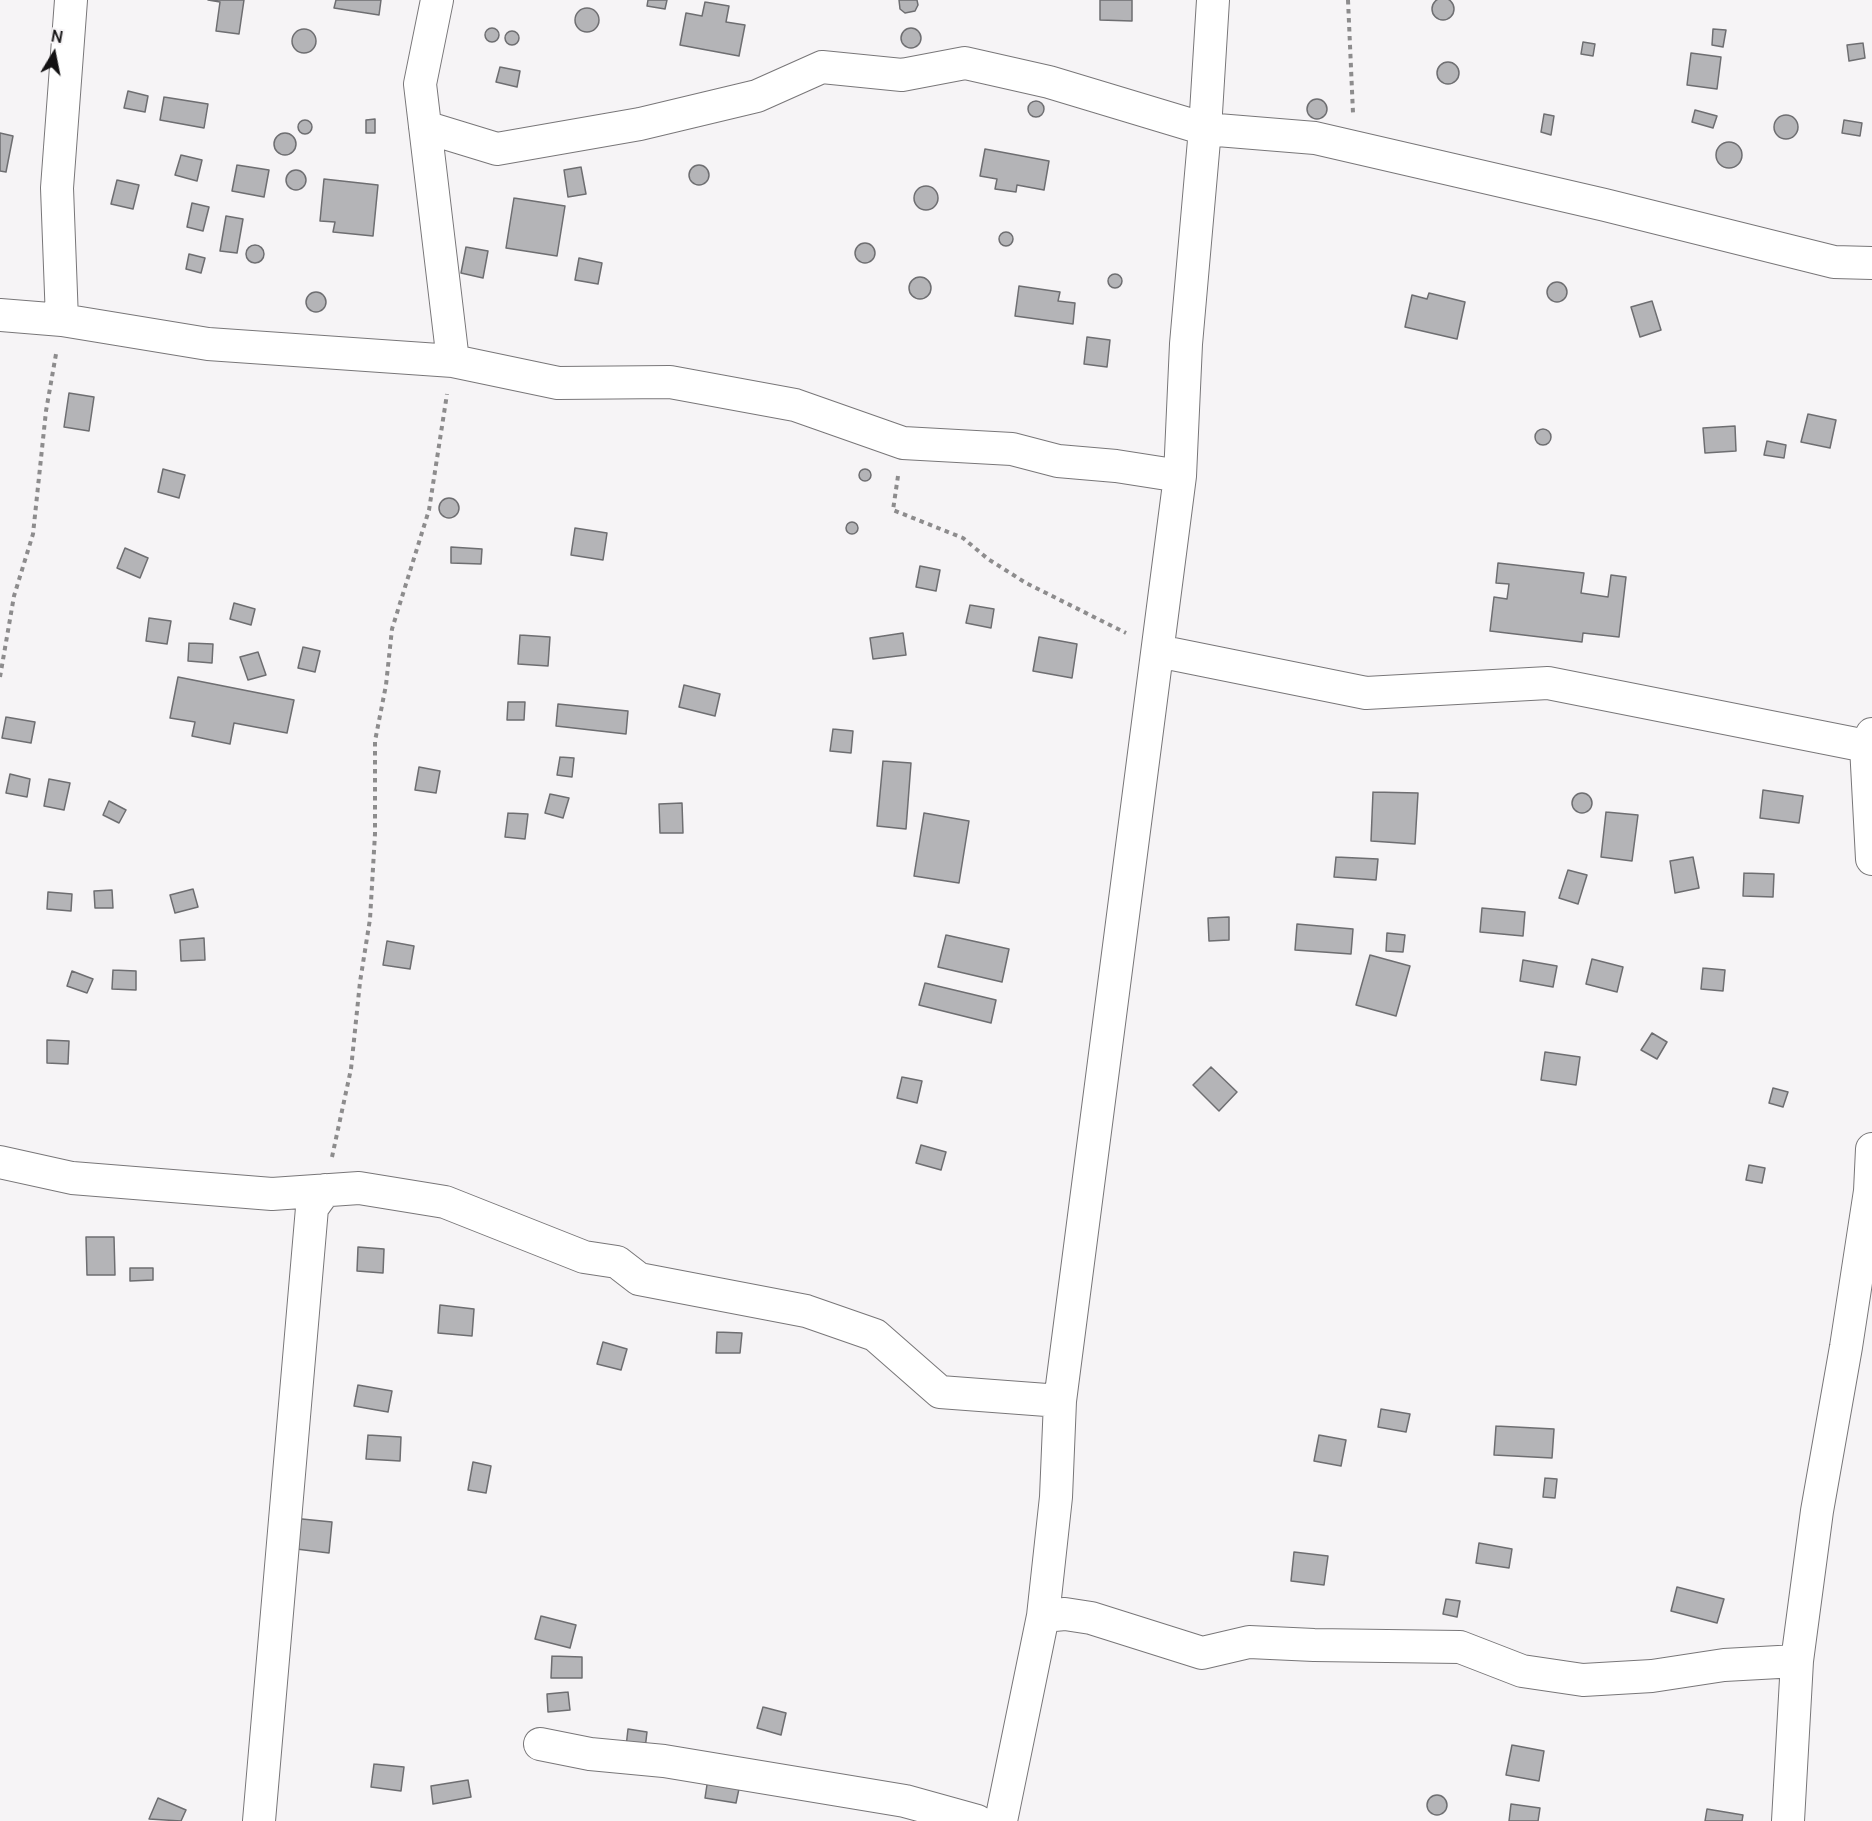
<!DOCTYPE html>
<html>
<head>
<meta charset="utf-8">
<style>
	body { margin:0 }
	#map { position:relative; width:1872px; height:1821px; overflow:hidden; background:#f6f4f6; font-family:Manrope,sans-serif }
	canvas { display:block }
	.north { position:absolute; left:24px; top:24px; width:60px; height:60px; -webkit-text-stroke:4px #f6f4f6; paint-order:stroke; rotate:10deg; font-size:16px; font-weight:700; line-height:24px; text-align:center; color:#131213 }
	.north::after { content:''; display:block; margin:auto; width:21px; height:27px; background:#131213; clip-path:polygon(50% 0,100% 100%,50% 72%,0 100%) }
</style>
</head>
<body>
<div id="map">
<canvas width="1872" height="1821"></canvas>
<div class="north">N</div>
</div>
<script>
const c = document.querySelector('canvas').getContext('2d');
c.lineJoin = 'round';
function fillPath(path, color) {
  c.fillStyle = color;
  c.fill(path, 'evenodd');
}
function toPath(rows) {
  const path = new Path2D();
  for (const r of rows) {
    if (r.length === 3) {
      path.moveTo(r[0] + r[2], r[1]);
      path.arc(r[0], r[1], r[2], 0, 2 * Math.PI);
      continue;
    }
    path.moveTo(r[0], r[1]);
    for (let i = 2; i < r.length; i += 2) path.lineTo(r[i], r[i + 1]);
  }
  return path;
}
function trace(path, color, width, dash) {
  c.strokeStyle = color;
  c.lineWidth = width;
  c.lineCap = dash ? 'butt' : 'round';
  c.setLineDash(dash || []);
  c.stroke(path);
}
const building = toPath([
	[1443,9,11],
	[208,0,244,0,239,34,216,31,220,2,208,0],
	[336,0,381,0,379,15,334,8,336,0],
	[648,0,667,0,665,9,647,6,648,0],
	[899,0,917,0,918,5,915,11,905,13,900,9,899,0],
	[1100,0,1132,0,1132,21,1100,20,1100,0],
	[705,2,729,6,726,22,745,25,739,56,680,45,686,13,702,16,705,2],
	[587,20,12],
	[492,35,7],
	[911,38,10],
	[1713,29,1726,30,1723,47,1712,45,1713,29],
	[304,41,12],
	[512,38,7],
	[1583,42,1595,44,1593,56,1581,54,1583,42],
	[1863,43,1865,58,1849,61,1847,45,1863,43],
	[1691,53,1721,57,1717,89,1687,85,1691,53],
	[1448,73,11],
	[500,67,520,71,517,87,496,82,500,67],
	[128,91,148,96,145,112,124,108,128,91],
	[164,97,208,104,204,128,160,120,164,97],
	[1317,109,10],
	[1036,109,8],
	[1695,110,1717,116,1713,128,1692,122,1695,110],
	[1544,114,1554,116,1551,135,1541,132,1544,114],
	[1786,127,12],
	[375,119,375,133,366,133,366,120,375,119],
	[1844,120,1862,123,1860,136,1842,133,1844,120],
	[305,127,7],
	[0,133,13,136,6,172,0,171,0,133],
	[285,144,11],
	[1729,155,13],
	[985,149,1049,161,1044,190,1017,185,1016,192,995,189,997,179,980,176,985,149],
	[181,155,202,160,197,181,175,175,181,155],
	[699,175,10],
	[237,165,269,170,264,197,232,191,237,165],
	[581,167,586,194,568,197,564,170,581,167],
	[296,180,10],
	[324,179,378,185,373,236,333,232,335,222,320,221,324,179],
	[117,180,139,185,133,209,111,204,117,180],
	[926,198,12],
	[514,198,565,206,557,256,506,248,514,198],
	[192,203,209,207,203,231,187,227,192,203],
	[226,216,243,219,237,253,220,251,226,216],
	[1006,239,7],
	[865,253,10],
	[255,254,9],
	[466,247,488,251,483,278,461,273,466,247],
	[189,254,205,258,201,273,186,269,189,254],
	[579,258,602,263,598,284,575,280,579,258],
	[1115,281,7],
	[920,288,11],
	[1557,292,10],
	[1019,286,1060,292,1058,301,1075,303,1073,324,1015,316,1019,286],
	[316,302,10],
	[1429,293,1465,302,1457,339,1405,327,1412,295,1427,299,1429,293],
	[1652,301,1661,330,1640,337,1631,307,1652,301],
	[1087,337,1110,340,1107,367,1084,364,1087,337],
	[69,393,94,397,89,431,64,427,69,393],
	[1808,414,1836,420,1830,448,1801,442,1808,414],
	[1735,426,1736,451,1705,453,1703,428,1735,426],
	[1543,437,8],
	[1767,441,1786,445,1784,458,1764,455,1767,441],
	[865,475,6],
	[163,469,185,475,179,498,158,492,163,469],
	[449,508,10],
	[852,528,6],
	[575,528,607,533,603,560,571,555,575,528],
	[451,547,482,549,481,564,451,563,451,547],
	[125,548,148,558,140,578,117,568,125,548],
	[1498,563,1584,573,1581,593,1608,597,1611,575,1626,577,1619,637,1583,633,1582,642,1490,631,1494,597,1507,599,1509,584,1496,583,1498,563],
	[920,566,940,570,936,591,916,587,920,566],
	[234,603,255,609,251,625,230,619,234,603],
	[970,605,994,609,991,628,966,623,970,605],
	[149,618,171,621,167,644,146,641,149,618],
	[903,633,906,655,873,659,870,638,903,633],
	[520,635,550,637,548,666,518,664,520,635],
	[1039,637,1077,644,1072,678,1033,671,1039,637],
	[189,643,213,644,212,663,188,661,189,643],
	[303,647,320,651,315,672,298,668,303,647],
	[258,652,266,675,248,680,240,657,258,652],
	[178,677,294,700,287,733,234,723,230,744,192,736,195,722,170,718,178,677],
	[684,685,720,694,715,716,679,707,684,685],
	[508,702,525,702,524,720,507,720,508,702],
	[558,704,628,711,626,734,556,726,558,704],
	[6,717,35,722,31,743,2,738,6,717],
	[833,729,853,731,851,753,830,751,833,729],
	[560,757,574,758,572,777,557,775,560,757],
	[883,761,911,763,906,829,877,826,883,761],
	[419,767,440,771,436,793,415,790,419,767],
	[10,774,30,779,27,797,6,793,10,774],
	[49,779,70,783,64,810,44,806,49,779],
	[1763,790,1803,796,1799,823,1760,818,1763,790],
	[1373,792,1418,793,1415,844,1371,841,1373,792],
	[1582,803,10],
	[550,794,569,798,563,818,545,813,550,794],
	[109,801,126,810,119,823,103,815,109,801],
	[682,803,683,833,660,833,659,804,682,803],
	[1606,812,1638,815,1632,861,1601,857,1606,812],
	[508,813,528,814,525,839,505,837,508,813],
	[924,813,969,821,959,883,914,876,924,813],
	[1336,857,1378,859,1376,880,1334,877,1336,857],
	[1693,857,1699,888,1675,893,1670,861,1693,857],
	[1568,870,1587,875,1578,904,1559,898,1568,870],
	[1744,873,1774,874,1773,897,1743,896,1744,873],
	[193,889,198,907,175,913,170,895,193,889],
	[112,890,113,908,95,908,94,891,112,890],
	[48,892,72,894,71,911,47,909,48,892],
	[1482,908,1525,912,1523,936,1480,932,1482,908],
	[1229,917,1229,940,1209,941,1208,918,1229,917],
	[1297,924,1353,929,1351,954,1295,950,1297,924],
	[1387,933,1405,935,1403,952,1386,951,1387,933],
	[946,935,1009,949,1002,982,938,967,946,935],
	[204,938,205,960,181,961,180,940,204,938],
	[387,941,414,946,410,969,383,965,387,941],
	[1370,955,1410,966,1396,1016,1356,1005,1370,955],
	[1592,959,1623,967,1617,992,1586,984,1592,959],
	[1523,960,1557,966,1553,987,1520,981,1523,960],
	[1703,968,1725,970,1723,991,1701,989,1703,968],
	[113,970,136,971,136,990,112,989,113,970],
	[72,971,93,979,87,993,67,986,72,971],
	[925,983,996,1000,991,1023,919,1005,925,983],
	[1652,1033,1667,1042,1657,1059,1641,1050,1652,1033],
	[47,1040,69,1041,68,1064,47,1063,47,1040],
	[1545,1052,1580,1057,1576,1085,1541,1080,1545,1052],
	[1211,1067,1237,1092,1219,1111,1193,1085,1211,1067],
	[902,1077,922,1081,917,1103,897,1098,902,1077],
	[1773,1088,1788,1092,1783,1107,1769,1103,1773,1088],
	[921,1145,946,1152,941,1170,916,1163,921,1145],
	[1749,1165,1765,1168,1762,1183,1746,1180,1749,1165],
	[86,1237,114,1237,115,1275,87,1275,86,1237],
	[358,1247,384,1249,383,1273,357,1271,358,1247],
	[130,1268,153,1268,153,1280,130,1281,130,1268],
	[440,1305,474,1309,472,1336,438,1333,440,1305],
	[717,1332,742,1333,740,1353,716,1353,717,1332],
	[603,1342,627,1349,621,1370,597,1364,603,1342],
	[358,1385,392,1391,388,1412,354,1406,358,1385],
	[1381,1409,1410,1414,1406,1432,1378,1427,1381,1409],
	[1496,1426,1554,1429,1552,1458,1494,1455,1496,1426],
	[368,1435,401,1437,400,1461,366,1459,368,1435],
	[1319,1435,1346,1440,1341,1466,1314,1461,1319,1435],
	[473,1462,491,1466,486,1493,468,1490,473,1462],
	[1545,1478,1557,1479,1555,1498,1543,1497,1545,1478],
	[292,1518,332,1522,329,1553,288,1548,292,1518],
	[1479,1543,1512,1549,1509,1568,1476,1563,1479,1543],
	[1294,1552,1328,1556,1324,1585,1291,1581,1294,1552],
	[1677,1587,1724,1599,1717,1623,1671,1611,1677,1587],
	[1446,1599,1460,1601,1457,1617,1443,1614,1446,1599],
	[541,1616,576,1625,570,1648,535,1639,541,1616],
	[552,1656,582,1657,582,1678,551,1678,552,1656],
	[568,1692,570,1710,548,1712,547,1694,568,1692],
	[763,1707,786,1713,781,1735,757,1728,763,1707],
	[628,1729,647,1732,645,1749,626,1747,628,1729],
	[1512,1745,1544,1751,1539,1781,1506,1775,1512,1745],
	[374,1764,404,1767,401,1791,371,1787,374,1764],
	[708,1778,740,1784,736,1803,705,1798,708,1778],
	[468,1780,471,1797,433,1804,431,1786,468,1780],
	[1437,1805,10],
	[158,1798,186,1810,181,1821,149,1819,158,1798],
	[1511,1804,1540,1808,1538,1821,1509,1821,1511,1804],
	[1707,1809,1743,1815,1742,1821,1705,1821,1707,1809]
]);
fillPath(building, '#b4b4b7');
trace(building, '#6e6e71', 1.5);
const minor = toPath([
	[437,0,420,84,453,361],
	[425,127,497,149,640,124,757,96,822,67,902,75,965,63,1049,82,1205,129,1315,138,1605,205,1834,262,1872,263],
	[0,315,62,320,208,344,453,361,558,383,670,382,795,405,903,443,1012,449,1058,461,1116,466,1180,476],
	[62,320,57,188,71,0],
	[1158,651,1366,693,1548,683,1866,746],
	[1872,734,1866,746,1872,859],
	[0,1162,72,1178,272,1194,359,1188,445,1202,584,1257,617,1262,639,1279,806,1311,875,1335,940,1392,1060,1401],
	[1043,1616,1065,1614,1091,1618,1202,1653,1249,1642,1314,1645,1460,1647,1522,1671,1583,1680,1652,1676,1724,1665,1797,1661],
	[540,1744,590,1754,664,1761,905,1801,977,1821],
	[259,1821,312,1208,325,1190],
	[1001,1821,1043,1616,1056,1497,1060,1401,1180,476,1186,344,1205,129,1213,0],
	[1788,1821,1797,1661,1817,1511,1846,1347,1870,1191,1872,1149]
]);
trace(minor, '#787678', 34);
trace(toPath([
	[1348,0,1353,113],
	[898,476,893,510,963,538,988,559,1026,583,1126,633],
	[0,677,14,596,33,534,46,411,56,354],
	[332,1157,351,1069,360,982,370,919,375,834,375,741,386,685,392,629,429,510,447,394]
]), '#8d8c8d', 4, [4.5, 4.5]);
trace(minor, '#fff', 32);
</script>
</body>
</html>
